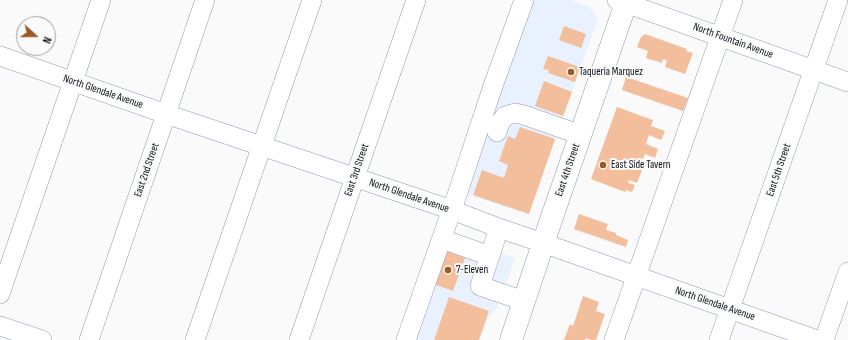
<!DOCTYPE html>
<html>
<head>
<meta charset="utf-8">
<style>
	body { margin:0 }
	#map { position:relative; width:848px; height:340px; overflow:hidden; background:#fafafa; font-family:"Sofia Sans Condensed",sans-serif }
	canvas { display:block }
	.north { position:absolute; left:16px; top:16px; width:40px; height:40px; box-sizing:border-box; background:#fafafa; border:1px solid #9b9da1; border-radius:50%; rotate:111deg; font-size:11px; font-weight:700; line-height:16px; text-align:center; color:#0d121b }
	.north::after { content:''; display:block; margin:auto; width:14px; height:18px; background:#9b5926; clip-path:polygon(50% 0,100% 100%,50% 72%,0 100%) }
</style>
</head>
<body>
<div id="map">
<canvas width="848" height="340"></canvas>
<div class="north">N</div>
</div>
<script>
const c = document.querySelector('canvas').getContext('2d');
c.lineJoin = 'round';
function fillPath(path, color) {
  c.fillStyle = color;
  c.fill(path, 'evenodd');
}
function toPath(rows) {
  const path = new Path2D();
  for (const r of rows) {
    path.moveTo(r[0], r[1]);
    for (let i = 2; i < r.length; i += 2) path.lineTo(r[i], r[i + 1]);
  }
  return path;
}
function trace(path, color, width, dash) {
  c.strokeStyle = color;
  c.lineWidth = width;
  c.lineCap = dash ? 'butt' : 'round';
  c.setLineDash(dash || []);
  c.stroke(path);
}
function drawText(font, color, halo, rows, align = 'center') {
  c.font = font + ' "Sofia Sans Condensed",sans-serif';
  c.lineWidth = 4;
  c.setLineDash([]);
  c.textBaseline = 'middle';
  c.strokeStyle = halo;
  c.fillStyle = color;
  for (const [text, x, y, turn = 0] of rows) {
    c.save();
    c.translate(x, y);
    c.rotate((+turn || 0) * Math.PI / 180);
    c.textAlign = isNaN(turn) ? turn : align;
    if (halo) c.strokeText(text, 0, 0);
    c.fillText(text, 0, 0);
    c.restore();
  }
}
fillPath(toPath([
	[527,0,570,0,590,7,598,18,598,20,596,24,529,214,460,192],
	[438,231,515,258,497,309,487,319,479,340,400,340]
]), '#e9f1ff');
fillPath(toPath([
	[564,26,586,34,581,48,559,40],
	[645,34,687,49,686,51,693,53,685,74,665,67,667,60,663,59,662,63,646,58,648,51,637,47,641,37],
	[548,56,580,67,575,82,548,73,549,70,543,69],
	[626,77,688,98,683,111,622,90],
	[544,81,572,92,563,116,535,106],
	[617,107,653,120,651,126,665,131,661,140,649,135,646,144,658,149,655,158,645,154,643,159,641,158,637,168,642,170,637,183,629,180,628,183,635,185,632,192,626,190,625,192,591,179],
	[520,127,555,139,529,214,473,195,482,170,504,178,508,165,499,161,508,136,515,139],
	[579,214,608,224,606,230,616,233,616,235,628,240,626,247,574,229],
	[443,250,465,258,453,291,431,283],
	[583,296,599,302,596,311,605,314,596,340,591,340,586,338,585,340,564,340,570,324,573,326],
	[449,297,489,311,479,340,434,340]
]), '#f2be9c');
const minor = toPath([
	[617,0,848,82],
	[0,56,166,114,452,210,499,228,543,243,817,340],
	[497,132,500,123,505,116,515,113,524,115,581,135],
	[499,228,480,286,524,301],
	[442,239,490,256],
	[0,294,101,0],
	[0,326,42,340],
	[89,340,205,0],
	[195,340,312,0],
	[299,340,416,0],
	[406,340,458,192,493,86,524,0],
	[614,340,733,0],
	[719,340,838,0],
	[824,340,848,272]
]);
const major = toPath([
	[511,340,550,223,627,0]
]);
trace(minor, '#8d9bb4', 20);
trace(major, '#8d9bb4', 23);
trace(minor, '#fff', 19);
trace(major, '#fff', 22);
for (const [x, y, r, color] of [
	[571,72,4,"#9b5926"],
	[603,165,4,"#9b5926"],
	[448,270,4,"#9b5926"]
]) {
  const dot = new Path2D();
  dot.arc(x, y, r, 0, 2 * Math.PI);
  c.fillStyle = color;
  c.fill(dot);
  trace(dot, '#fafafa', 1.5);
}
drawText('11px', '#0d121b', '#fafafa', [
	["North Fountain Avenue",733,41,20],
	["North Glendale Avenue",103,92,19],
	["East 2nd Street",147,170,-71],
	["East 3rd Street",357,170,-71],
	["East 4th Street",568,170,-71],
	["East 5th Street",779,170,-71],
	["North Glendale Avenue",409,196,19],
	["North Glendale Avenue",715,304,19]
]);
drawText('11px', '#0d121b', '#fafafa', [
	["Taqueria Marquez",579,72],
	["East Side Tavern",611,165],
	["7-Eleven",456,270]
], 'left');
</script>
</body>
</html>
